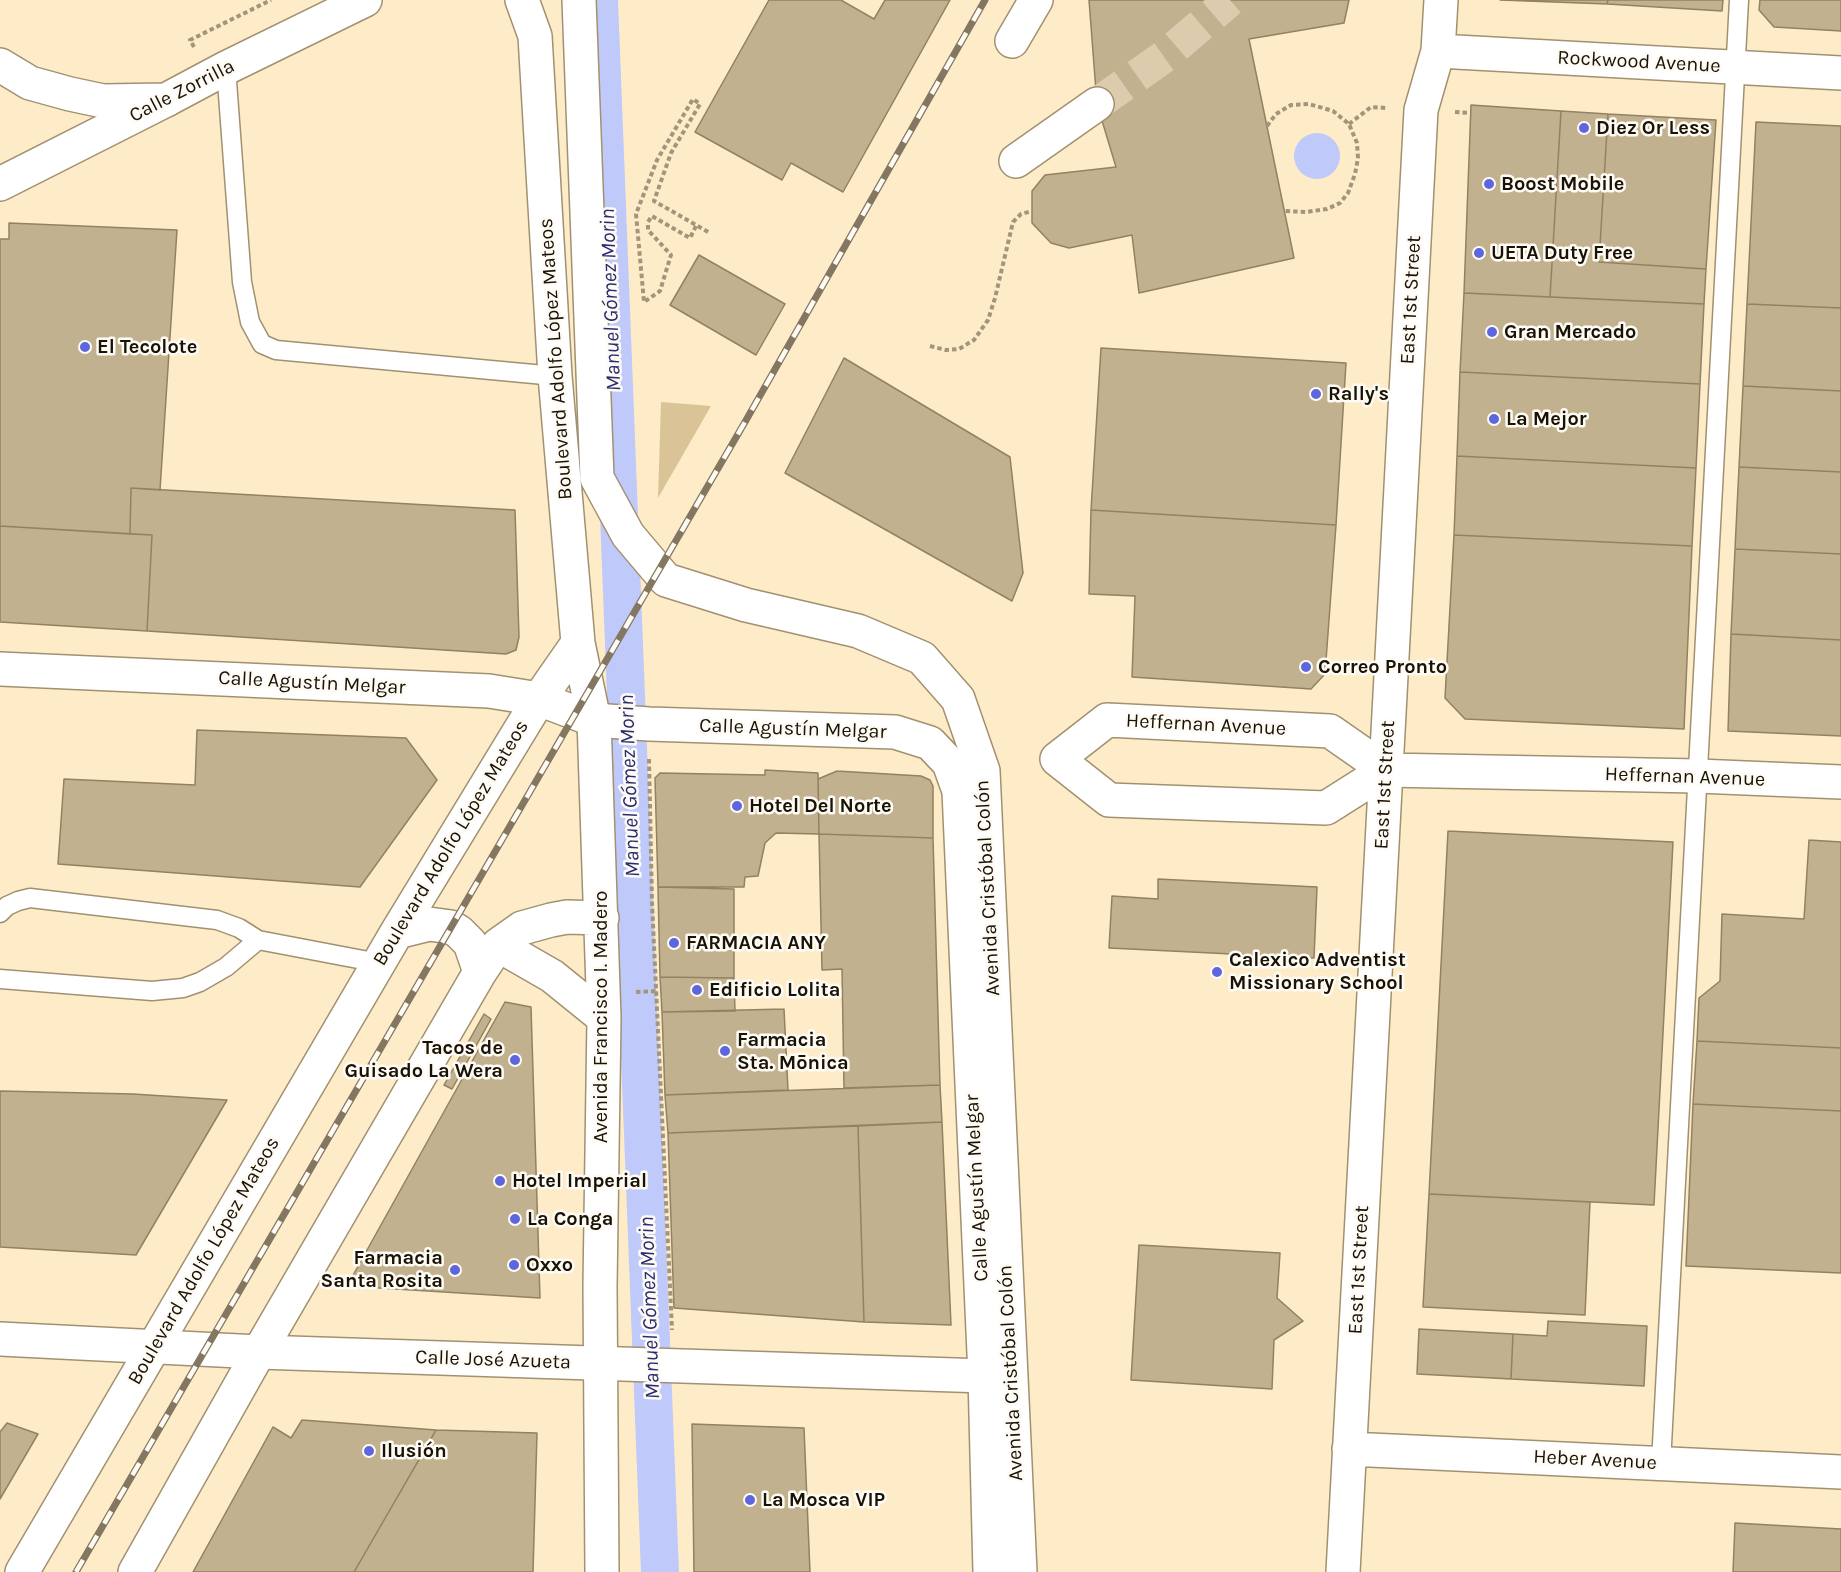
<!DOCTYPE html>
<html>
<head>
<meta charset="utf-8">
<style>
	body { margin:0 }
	canvas { display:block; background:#feecc9 }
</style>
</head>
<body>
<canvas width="1841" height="1572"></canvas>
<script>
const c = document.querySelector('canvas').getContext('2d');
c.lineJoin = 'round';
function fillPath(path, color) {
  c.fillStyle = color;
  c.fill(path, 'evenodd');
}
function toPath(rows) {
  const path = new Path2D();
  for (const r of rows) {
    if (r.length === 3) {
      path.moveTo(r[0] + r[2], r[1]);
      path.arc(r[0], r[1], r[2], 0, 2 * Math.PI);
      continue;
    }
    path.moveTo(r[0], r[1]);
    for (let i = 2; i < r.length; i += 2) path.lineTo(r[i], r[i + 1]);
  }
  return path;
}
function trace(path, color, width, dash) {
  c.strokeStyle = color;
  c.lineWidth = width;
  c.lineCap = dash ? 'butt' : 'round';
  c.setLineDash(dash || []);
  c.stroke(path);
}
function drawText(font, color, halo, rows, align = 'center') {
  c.font = font + ' Karla,sans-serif';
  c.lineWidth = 5;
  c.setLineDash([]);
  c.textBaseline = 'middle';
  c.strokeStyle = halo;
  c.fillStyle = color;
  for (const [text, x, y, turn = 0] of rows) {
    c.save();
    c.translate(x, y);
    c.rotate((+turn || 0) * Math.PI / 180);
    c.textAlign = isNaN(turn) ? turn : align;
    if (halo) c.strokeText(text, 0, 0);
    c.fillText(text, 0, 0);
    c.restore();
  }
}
fillPath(toPath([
	[661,402,711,406,658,498]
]), '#dac396');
fillPath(toPath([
	[1317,156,23]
]), '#c0cafa');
trace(toPath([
	[599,0,660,1572]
]), '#c0cafa', 38);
const building = toPath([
	[769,0,841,0,874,19,885,0,950,0,843,192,791,163,782,180,695,132,769,0],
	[1089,0,1349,0,1344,23,1249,39,1294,258,1139,293,1132,235,1069,248,1051,243,1032,223,1032,191,1045,175,1116,167,1097,104,1089,0],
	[1500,0,1608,0,1607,4,1500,0],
	[1608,0,1723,0,1722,11,1607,4,1608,0],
	[1760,0,1841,0,1841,31,1774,27,1759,10,1760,0],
	[1471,105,1561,111,1550,297,1464,293,1471,105],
	[1561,111,1608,114,1599,262,1706,269,1704,304,1550,297,1561,111],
	[1608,114,1716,120,1706,269,1599,262,1608,114],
	[1756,122,1841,126,1841,308,1747,304,1756,122],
	[9,223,177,230,160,490,131,488,130,534,0,526,0,239,9,239,9,223],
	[699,255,785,304,756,355,670,305,699,255],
	[1464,293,1704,304,1700,384,1460,372,1464,293],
	[1747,304,1841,308,1841,391,1743,386,1747,304],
	[1101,348,1346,363,1336,525,1091,510,1101,348],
	[844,358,1010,457,1023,573,1012,601,785,473,844,358],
	[1460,372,1700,384,1696,468,1457,456,1460,372],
	[1743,386,1841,391,1841,472,1739,467,1743,386],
	[1457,456,1696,468,1692,546,1454,535,1457,456],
	[1739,467,1841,472,1841,554,1735,549,1739,467],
	[131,488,515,510,519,637,516,650,506,654,147,631,152,535,130,534,131,488],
	[1091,510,1336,525,1325,674,1311,689,1132,677,1135,596,1089,594,1091,510],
	[0,526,152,535,147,631,0,622,0,526],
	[1454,535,1692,546,1684,729,1465,719,1445,698,1454,535],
	[1735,549,1841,554,1841,640,1731,634,1735,549],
	[1731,634,1841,640,1841,736,1728,731,1731,634],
	[197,730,406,738,437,780,360,887,58,864,64,779,195,785,197,730],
	[765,770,818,773,819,834,776,833,765,843,758,876,745,877,744,887,658,887,655,778,660,773,765,775,765,770],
	[837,771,921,776,930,780,933,786,933,838,819,834,818,779,837,771],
	[1448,831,1673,842,1654,1205,1429,1194,1448,831],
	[819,834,933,838,940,1085,844,1088,842,969,822,970,819,834],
	[1809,840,1841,842,1841,1048,1697,1041,1699,998,1720,981,1722,914,1804,919,1809,840],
	[1158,879,1317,887,1314,958,1109,948,1112,896,1158,899,1158,879],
	[658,887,734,889,734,978,660,977,658,887],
	[660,977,734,978,735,1011,662,1012,660,977],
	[505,1002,531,1007,540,1298,347,1286,505,1002],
	[784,1009,788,1090,665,1095,662,1012,784,1009],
	[484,1014,491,1019,452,1089,444,1085,484,1014],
	[1697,1041,1841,1048,1841,1111,1693,1104,1697,1041],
	[940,1085,942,1122,668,1133,665,1095,940,1085],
	[0,1091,133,1094,227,1100,136,1255,0,1247,0,1091],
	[1693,1104,1841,1111,1841,1273,1686,1266,1693,1104],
	[942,1122,951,1325,864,1322,858,1126,942,1122],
	[858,1126,864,1322,674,1308,668,1133,858,1126],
	[1429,1194,1590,1202,1585,1315,1423,1307,1429,1194],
	[1139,1245,1280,1253,1277,1298,1303,1321,1274,1340,1272,1389,1131,1380,1139,1245],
	[1548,1321,1647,1326,1644,1386,1511,1379,1513,1334,1547,1336,1548,1321],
	[1419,1329,1513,1334,1511,1379,1417,1374,1419,1329],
	[302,1420,436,1430,354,1572,193,1572,273,1427,291,1438,302,1420],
	[7,1423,38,1434,0,1499,0,1432,7,1423],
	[692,1424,804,1428,810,1572,694,1572,692,1424],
	[436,1430,537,1433,533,1572,354,1572,436,1430],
	[1735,1523,1841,1529,1841,1572,1733,1572,1735,1523]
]);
fillPath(building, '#c2b18f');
trace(building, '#928262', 1.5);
trace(toPath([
	[1097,104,1165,56,1230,0]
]), '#dccbac', 33, [33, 16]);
const lane = toPath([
	[226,68,242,282,250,322,262,344,276,350,555,376],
	[0,913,7,906,18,901,30,898,217,920,239,928,258,940,379,963],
	[0,979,152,991,183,988,200,982,226,967,258,940],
	[1661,1463,1739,0]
]);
const street = toPath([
	[1012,41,1036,0],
	[1016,161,1097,104],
	[1107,720,1330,731,1386,770,1326,808,1109,800,1057,759,1107,720],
	[1349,1449,1841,1472],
	[1343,1572,1386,770]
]);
const secondary = toPath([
	[1441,0,1438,51,1421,110,1386,770,1698,776,1841,782],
	[1438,51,1841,73],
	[0,184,166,100],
	[0,669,489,691,539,699,594,720,649,724,895,732,930,743,949,763,959,791,985,1376,990,1572],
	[0,1339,259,1352,985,1376]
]);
const primary = toPath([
	[522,0,535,36,555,376,578,643,594,720,604,1018,600,1286,602,1572],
	[579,0,597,478,628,535,666,580,746,605,858,631,922,658,958,699,983,771,1020,1572],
	[0,65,30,83,70,94,103,101,166,100,226,68,365,0],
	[397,932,429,924,451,927,459,932,470,943,480,972],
	[498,945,552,976,604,1018],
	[22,1572,397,932,539,699,578,643],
	[135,1572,259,1352,480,972,498,945,522,928,551,920,567,917,602,918]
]);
trace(lane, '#a19170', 21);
trace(street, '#a19170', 36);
trace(secondary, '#a19170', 36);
trace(primary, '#a19170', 36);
trace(toPath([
	[194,47,190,40,271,0],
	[1455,112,1470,113],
	[1349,124,1371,107,1387,108],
	[1267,126,1276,114,1291,105,1309,104,1333,111,1349,124,1357,143,1358,158,1355,174,1348,193,1340,203,1327,209,1306,212,1284,211],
	[696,226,690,238,652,216,648,222,648,230,671,255,660,291,644,302,636,214,657,160,693,99,700,104,671,153,654,201,710,233],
	[930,346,946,350,959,349,974,340,988,320,995,298,1013,222,1021,214,1032,211],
	[649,759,652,903,672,1330],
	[636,992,656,991]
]), '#a2957b', 4, [4.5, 3]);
trace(lane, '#fff', 18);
trace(street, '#fff', 33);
trace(secondary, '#fff', 33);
trace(primary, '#fff', 33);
const rail = toPath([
	[76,1572,745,422,985,0]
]);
trace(rail, '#847761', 7);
trace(rail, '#fefbf4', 4.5, [14]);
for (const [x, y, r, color] of [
	[1584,128,6,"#5e66de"],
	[1489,184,6,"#5e66de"],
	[1479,253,6,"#5e66de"],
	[1492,332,6,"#5e66de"],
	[85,347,6,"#5e66de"],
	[1316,394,6,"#5e66de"],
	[1494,419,6,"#5e66de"],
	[1306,667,6,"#5e66de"],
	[737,806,6,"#5e66de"],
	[674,943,6,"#5e66de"],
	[1217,972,6,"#5e66de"],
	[697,990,6,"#5e66de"],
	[725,1051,6,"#5e66de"],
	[515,1060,6,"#5e66de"],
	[500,1181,6,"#5e66de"],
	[515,1219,6,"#5e66de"],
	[514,1265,6,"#5e66de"],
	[455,1270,6,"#5e66de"],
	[369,1451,6,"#5e66de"],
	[750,1500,6,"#5e66de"]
]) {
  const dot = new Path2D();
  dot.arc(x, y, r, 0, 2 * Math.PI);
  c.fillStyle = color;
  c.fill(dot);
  trace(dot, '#fefbf4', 2);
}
drawText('20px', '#191206', '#fefbf4', [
	["Rockwood Avenue",1639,62,3],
	["Calle Zorrilla",182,91,-27],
	["East 1st Street",1411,300,-87],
	["Boulevard Adolfo López Mateos",556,359,-94],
	["Calle Agustín Melgar",312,683,3],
	["Heffernan Avenue",1206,725,3],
	["Calle Agustín Melgar",793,729,2],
	["Heffernan Avenue",1685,777,2],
	["East 1st Street",1385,785,-87],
	["Boulevard Adolfo López Mateos",451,843,-59],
	["Avenida Cristóbal Colón",988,888,-93],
	["Avenida Francisco I. Madero",601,1017,-90],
	["Calle Agustín Melgar",977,1188,-93],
	["Boulevard Adolfo López Mateos",204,1261,-60],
	["East 1st Street",1359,1270,-87],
	["Calle José Azueta",493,1360,2],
	["Avenida Cristóbal Colón",1011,1373,-93],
	["Heber Avenue",1595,1460,3]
]);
drawText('bold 20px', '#191206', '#fefbf4', [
	["Diez Or Less",1596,128],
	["Boost Mobile",1501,184],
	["UETA Duty Free",1491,253],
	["Gran Mercado",1504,332],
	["El Tecolote",97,347],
	["Rally's",1328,394],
	["La Mejor",1506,419],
	["Correo Pronto",1318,667],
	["Hotel Del Norte",749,806],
	["FARMACIA ANY",686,943],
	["Calexico Adventist",1229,960],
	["Missionary School",1229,983],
	["Edificio Lolita",709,990],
	["Farmacia",737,1040],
	["Sta. Mōnica",737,1063],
	["Tacos de",503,1048,"right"],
	["Guisado La Wera",503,1071,"right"],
	["Hotel Imperial",512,1181],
	["La Conga",527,1219],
	["Farmacia",443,1258,"right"],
	["Santa Rosita",443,1281,"right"],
	["Oxxo",526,1265],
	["Ilusión",381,1451],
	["La Mosca VIP",762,1500]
], 'left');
drawText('italic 21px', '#292c71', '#fefbf4', [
	["Manuel Gómez Morin",611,300,-92],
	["Manuel Gómez Morin",630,786,-92],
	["Manuel Gómez Morin",650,1308,-92]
]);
</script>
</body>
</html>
